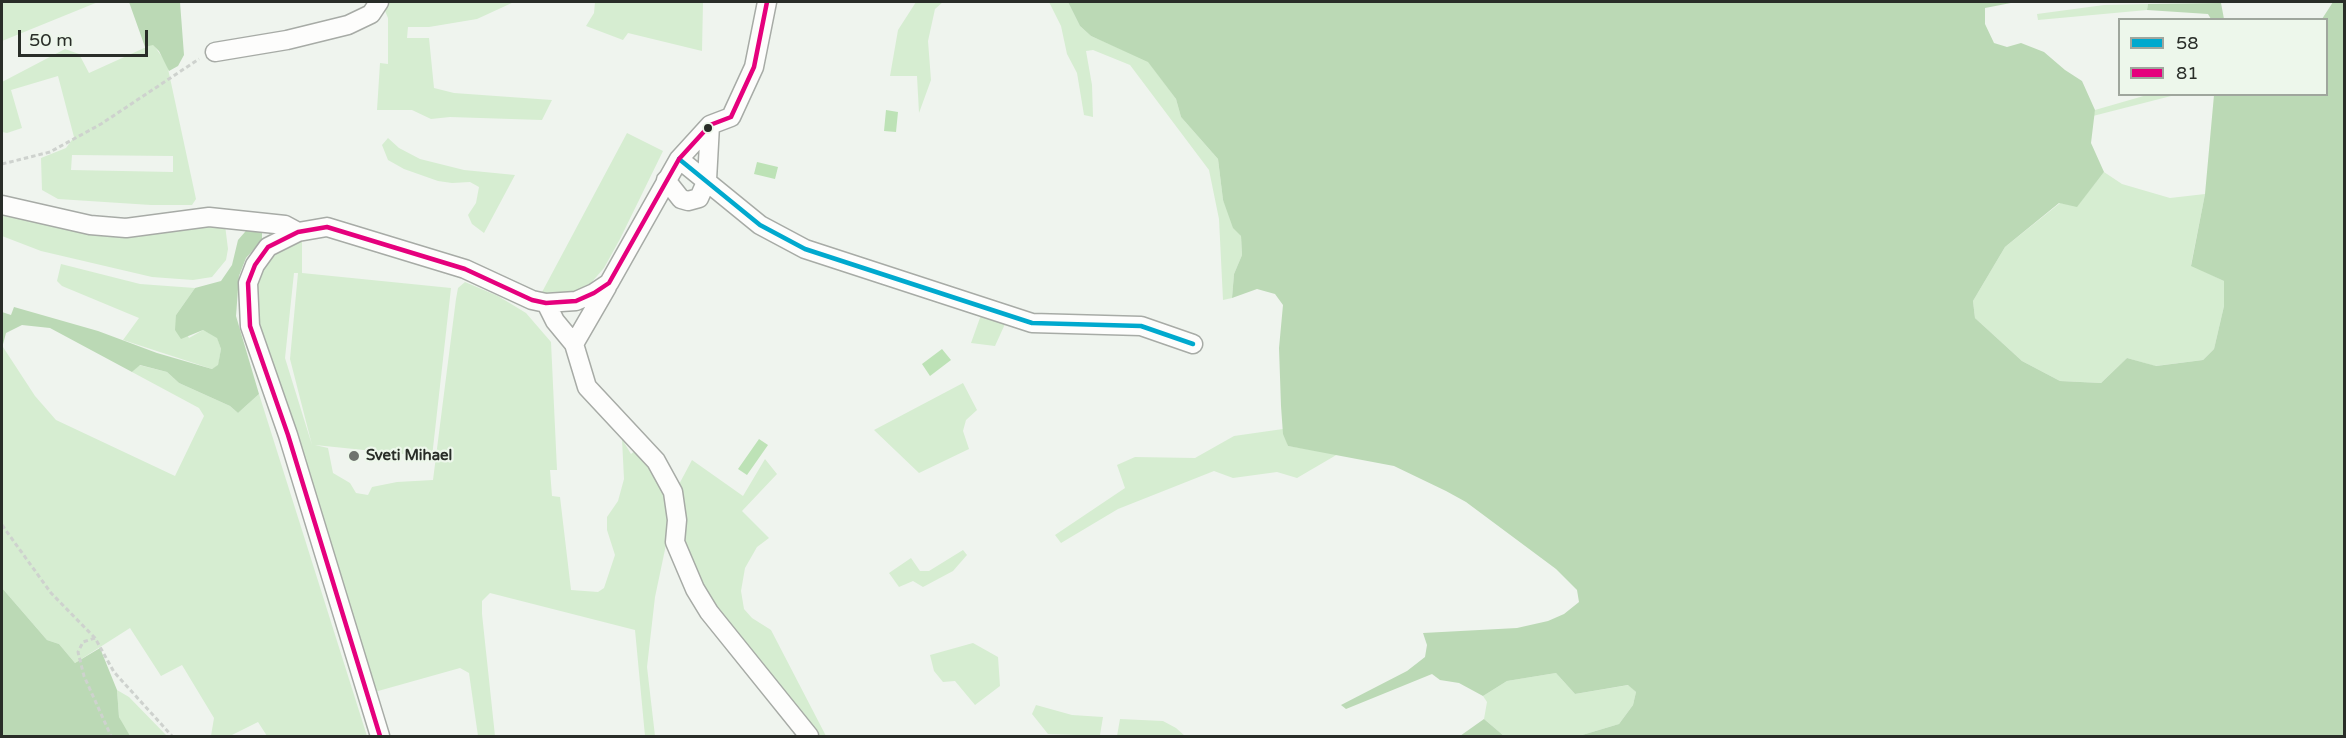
<!DOCTYPE html>
<html>
<head>
<meta charset="utf-8">
<style>
	body { margin:0 }
	#map { position:relative; width:2346px; height:738px; overflow:hidden; background:#eff4ee; font-family:"Varela Round",sans-serif }
	canvas { display:block }
	.frame { position:absolute; inset:0; border:3px solid #292d28; pointer-events:none }
	.legend { position:absolute; left:2118px; top:18px; width:210px; height:78px; box-sizing:border-box; background:#edf7eb; border:2px solid #9fa69d; margin:0; padding:8px 10px; list-style:none; font-size:18px; color:#292d28 }
	.legend li { display:flex; align-items:center; gap:12px; height:30px }
	.legend b { width:30px; border:2px solid #9fa69d }
	.scale { position:absolute; left:18px; top:30px; width:130px; height:27px; box-sizing:border-box; border:3px solid #292d28; border-top:0; padding-left:8px; font-size:18px; line-height:21px; white-space:nowrap; color:#292d28; -webkit-text-stroke:4px #edf7eb; paint-order:stroke }
</style>
</head>
<body>
<div id="map">
<canvas width="2346" height="738"></canvas>
<div class="frame"></div>
<ul class="legend">
<li><b style="height:8px;background:#00a9ce"></b>58</li>
<li><b style="height:8px;background:#e5007d"></b>81</li>
</ul>
<div class="scale">50 m</div>
</div>
<script>
const c = document.querySelector('canvas').getContext('2d');
c.lineJoin = 'round';
function fillPath(path, color) {
  c.fillStyle = color;
  c.fill(path, 'evenodd');
}
function toPath(rows) {
  const path = new Path2D();
  for (const r of rows) {
    path.moveTo(r[0], r[1]);
    for (let i = 2; i < r.length; i += 2) path.lineTo(r[i], r[i + 1]);
  }
  return path;
}
function trace(path, color, width, dash) {
  c.strokeStyle = color;
  c.lineWidth = width;
  c.lineCap = dash ? 'butt' : 'round';
  c.setLineDash(dash || []);
  c.stroke(path);
}
function drawText(font, color, halo, rows, align = 'center') {
  c.font = font + ' "Varela Round",sans-serif';
  c.lineWidth = 4.5;
  c.setLineDash([]);
  c.textBaseline = 'middle';
  c.strokeStyle = halo;
  c.fillStyle = color;
  for (const [text, x, y, turn = 0] of rows) {
    c.save();
    c.translate(x, y);
    c.rotate((+turn || 0) * Math.PI / 180);
    c.textAlign = isNaN(turn) ? turn : align;
    if (halo) c.strokeText(text, 0, 0);
    c.fillText(text, 0, 0);
    c.restore();
  }
}
fillPath(toPath([
	[2,2,98,2,2,41],
	[386,2,514,2,477,19,429,27,408,27,407,38,429,38,434,88,454,93,552,100,542,120,450,117,431,119,412,110,377,110,380,63,388,64,388,18,383,6],
	[595,2,703,2,702,51,628,33,623,40,586,26,594,13],
	[916,2,943,2,935,9,928,41,931,80,919,113,917,76,890,76,898,30],
	[1049,2,1068,2,1080,26,1091,36,1148,61,1176,99,1181,117,1218,159,1223,200,1241,236,1242,255,1234,274,1232,298,1223,300,1219,219,1209,170,1130,65,1093,50,1086,51,1092,85,1093,117,1084,115,1077,73,1067,54,1061,26],
	[2148,4,2147,10,2038,20,2037,14,2104,5],
	[153,44,167,64,196,199,192,205,151,205,58,199,42,190,41,158,66,148,74,137,58,76,11,90,22,128,7,133,2,132,2,82,65,49,79,54,89,73],
	[72,155,173,156,173,172,71,170],
	[2147,95,2175,95,2093,116,2095,110],
	[627,133,663,151,620,239,604,268,591,283,571,293,541,294],
	[388,138,399,148,420,159,464,170,515,175,484,233,472,224,468,215,476,203,479,187,470,182,452,183,438,181,404,169,388,160,382,145],
	[2104,172,2122,184,2170,198,2205,194,2191,265,2224,281,2224,306,2214,349,2203,360,2155,366,2127,358,2101,383,2060,381,2022,361,1975,318,1973,301,2005,247,2060,203,2077,206],
	[2,209,184,228,225,225,228,249,226,260,212,277,193,280,152,277,41,251,2,236],
	[302,233,302,273,451,288,432,457,315,445,328,448,333,473,350,483,356,493,368,495,372,487,397,482,433,480,456,299,458,288,465,282,498,296,526,313,551,342,557,470,550,470,552,496,560,497,571,590,598,592,604,588,615,555,607,530,607,517,618,501,624,479,622,439,631,454,636,450,660,484,666,497,671,521,655,597,647,667,655,736,645,736,635,630,490,593,482,601,482,614,495,736,478,736,469,673,460,668,371,693,259,339,253,290,258,270,273,254],
	[294,273,298,273,290,359,312,445,285,358],
	[61,264,140,284,195,288,176,315,189,338,203,330,217,337,221,349,218,366,212,369,123,340,139,318,62,286,57,281],
	[981,315,1005,324,995,346,971,343],
	[3,347,35,396,56,420,175,476,204,416,199,408,132,372,139,365,167,372,179,383,230,406,238,413,259,394,367,736,267,736,258,722,230,736,211,736,214,718,182,665,161,676,130,628,75,663,59,644,47,640,2,588],
	[963,383,977,410,966,420,963,431,969,449,919,473,874,430],
	[1283,429,1288,446,1338,454,1297,478,1277,472,1233,478,1214,471,1118,509,1061,543,1055,535,1125,488,1117,465,1135,457,1195,458,1234,436],
	[765,459,777,474,742,511,769,538,757,547,745,568,741,591,744,609,752,618,771,630,826,736,817,736,714,609,680,548,676,490,692,460,743,496],
	[963,550,967,555,953,571,923,587,913,581,899,587,889,573,911,558,920,571,929,571],
	[973,643,998,657,1000,686,975,705,955,681,943,682,934,671,930,655],
	[1556,673,1575,694,1629,685,1636,692,1633,705,1619,724,1579,736,1504,736,1484,719,1487,702,1483,696,1507,681],
	[117,690,129,697,167,736,130,736,126,733,119,717],
	[1036,705,1072,715,1103,717,1100,735,1105,736,1048,734,1032,714],
	[1120,719,1163,721,1176,728,1185,736,1117,736]
]), '#d6edd1');
fillPath(toPath([
	[129,2,180,2,184,55,178,66,169,71,159,51,153,45,145,47],
	[1068,2,2016,2,1985,8,1985,24,1994,43,2007,47,2021,43,2044,52,2065,70,2082,81,2095,110,2091,143,2104,172,2077,207,2059,203,2005,247,1973,301,1975,318,2022,361,2060,381,2101,383,2127,358,2156,366,2203,360,2214,349,2224,306,2224,281,2191,266,2205,194,2214,95,2326,94,2326,20,2322,19,2333,2,2344,2,2344,736,1579,736,1619,724,1633,705,1636,692,1628,685,1575,694,1556,673,1507,681,1483,696,1459,683,1440,680,1432,674,1346,709,1341,705,1407,671,1425,657,1427,645,1423,633,1517,628,1548,621,1564,614,1579,602,1577,590,1556,569,1466,502,1446,491,1394,466,1288,446,1283,434,1281,406,1279,348,1283,305,1275,294,1257,289,1232,298,1234,274,1242,255,1241,236,1233,228,1223,200,1218,159,1181,117,1176,99,1148,62,1091,36,1080,26],
	[2221,3,2224,19,2211,19,2208,14,2147,10,2148,4],
	[251,225,262,231,262,240,246,258,239,276,236,316,259,394,238,413,230,406,179,383,167,372,140,365,132,372,50,328,22,325,6,333,2,348,2,312,11,315,14,307,98,331,157,353,212,369,218,365,221,349,217,338,203,330,181,339,175,330,176,315,195,288,221,281,232,265,238,240],
	[2,588,47,640,59,644,75,663,100,648,117,690,119,717,130,736,2,736],
	[1484,719,1504,736,1460,736]
]), '#bbd9b5');
fillPath(toPath([
	[886,110,898,112,896,132,884,131],
	[757,162,778,167,775,179,754,174],
	[942,349,951,360,930,376,922,364],
	[759,439,768,445,747,475,738,469]
]), '#bde2b6');
const minor = toPath([
	[215,52,287,40,348,25,371,14,379,2],
	[679,159,760,225,805,249,1032,323,1141,326,1193,344],
	[666,180,681,199,688,201,699,198,707,180,710,125],
	[2,205,90,225,126,228,209,217,285,225,298,232],
	[546,303,555,321,574,344,587,387,656,461,673,492,677,520,675,542,695,589,709,612,809,736],
	[574,344,607,287],
	[380,736,288,435,250,326,248,283,255,265,268,247,298,232,327,227,465,269,532,300,546,303,576,301,594,293,609,283,679,159,710,125,731,117,754,67,767,2]
]);
trace(minor, '#a7aba6', 21);
trace(toPath([
	[2,164,50,152,101,124,199,59],
	[2,525,51,593,95,638,114,672,172,736],
	[95,638,83,642,78,652,84,676,111,736]
]), '#ced2ce', 3, [4.5, 3]);
trace(minor, '#fdfdfc', 18);
trace(toPath([
	[679,159,760,225,805,249,1032,323,1141,326,1193,344]
]), '#00a9ce', 4.5);
trace(toPath([
	[380,736,288,435,250,326,248,283,255,265,268,247,298,232,327,227,465,269,532,300,546,303,576,301,594,293,609,283,679,159,710,125,731,117,754,67,767,2]
]), '#e5007d', 4.5);
for (const [x, y, r, color] of [
	[708,128,5,"#292d28"],
	[354,456,6,"#6e736d"]
]) {
  const dot = new Path2D();
  dot.arc(x, y, r, 0, 2 * Math.PI);
  c.fillStyle = color;
  c.fill(dot);
  trace(dot, '#edf7eb', 2);
}
drawText('bold 15px', '#292d28', '#edf7eb', [
	["Sveti Mihael",366,456]
], 'left');
</script>
</body>
</html>
